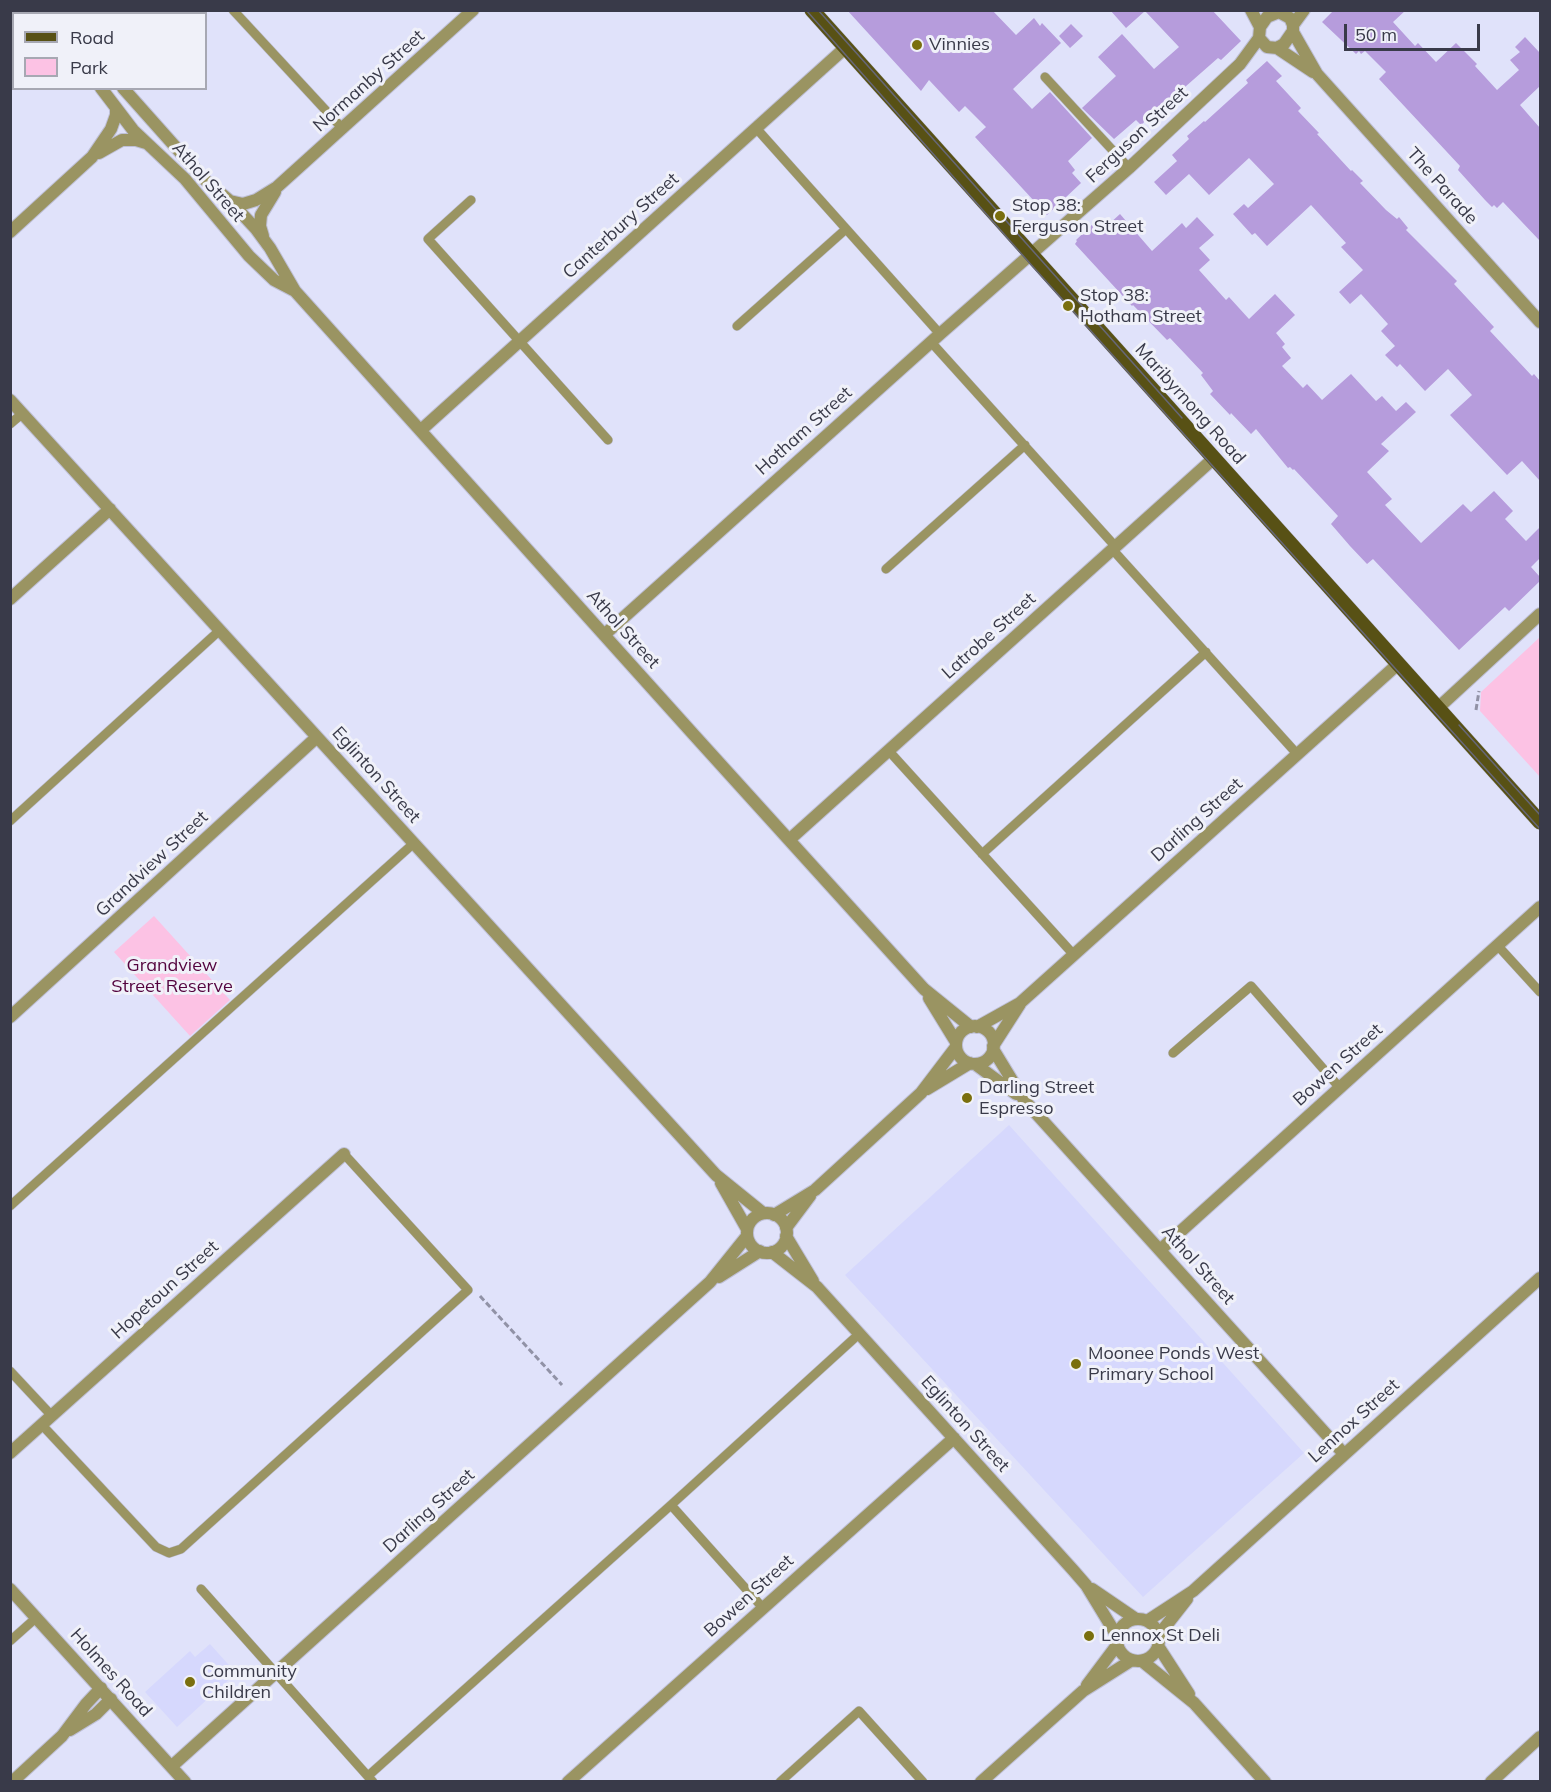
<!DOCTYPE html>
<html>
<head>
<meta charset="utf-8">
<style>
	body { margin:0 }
	#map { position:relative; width:1551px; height:1792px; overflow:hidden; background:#e0e2fa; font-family:Mulish,sans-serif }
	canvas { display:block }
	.frame { position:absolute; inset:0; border:12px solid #393a49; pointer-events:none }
	.legend { position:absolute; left:12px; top:12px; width:195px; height:78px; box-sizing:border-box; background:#f0f1f9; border:2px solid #a7a8b3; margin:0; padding:8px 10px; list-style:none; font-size:18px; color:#393a49 }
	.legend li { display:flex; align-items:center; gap:12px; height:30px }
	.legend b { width:30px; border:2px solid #a7a8b3 }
	.scale { position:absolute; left:1344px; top:24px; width:136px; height:27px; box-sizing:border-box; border:3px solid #393a49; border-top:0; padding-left:8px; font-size:18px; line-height:21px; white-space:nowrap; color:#393a49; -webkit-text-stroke:4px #f0f1f9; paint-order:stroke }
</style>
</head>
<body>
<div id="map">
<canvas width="1551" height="1792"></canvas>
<div class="frame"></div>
<ul class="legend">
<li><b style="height:8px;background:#585115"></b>Road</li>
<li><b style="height:16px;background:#fcc2e4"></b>Park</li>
</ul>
<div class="scale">50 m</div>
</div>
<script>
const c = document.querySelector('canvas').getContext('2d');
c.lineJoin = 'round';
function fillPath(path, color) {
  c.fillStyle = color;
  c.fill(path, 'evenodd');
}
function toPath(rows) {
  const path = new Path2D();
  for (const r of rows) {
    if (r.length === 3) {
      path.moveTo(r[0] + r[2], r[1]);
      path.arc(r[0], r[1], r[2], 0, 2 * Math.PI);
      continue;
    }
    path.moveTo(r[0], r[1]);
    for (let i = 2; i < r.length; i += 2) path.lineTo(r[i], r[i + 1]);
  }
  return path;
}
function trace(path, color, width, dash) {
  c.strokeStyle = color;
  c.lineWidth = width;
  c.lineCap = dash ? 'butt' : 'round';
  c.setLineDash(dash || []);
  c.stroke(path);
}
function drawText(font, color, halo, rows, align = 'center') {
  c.font = font + ' Mulish,sans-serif';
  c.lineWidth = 6;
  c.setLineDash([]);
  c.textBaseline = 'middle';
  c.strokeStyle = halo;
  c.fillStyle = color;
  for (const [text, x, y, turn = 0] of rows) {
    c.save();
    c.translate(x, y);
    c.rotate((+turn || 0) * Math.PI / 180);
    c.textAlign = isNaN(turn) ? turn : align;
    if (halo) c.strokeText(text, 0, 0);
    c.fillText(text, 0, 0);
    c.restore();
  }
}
fillPath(toPath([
	[1009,1125,1304,1453,1143,1597,845,1275],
	[210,1644,236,1673,177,1727,145,1692,190,1651,195,1657]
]), '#d6d8fd');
fillPath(toPath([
	[1540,637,1540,777,1480,711,1481,692],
	[154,916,230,1000,190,1036,114,952]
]), '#fcc2e4');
fillPath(toPath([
	[847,10,992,10,1016,35,1034,18,1040,26,1042,23,1061,43,1013,89,1032,109,1050,92,1092,138,1068,161,1075,170,1072,173,1081,183,1047,215,975,137,986,127,965,106,959,112,929,80,921,91],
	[1110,10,1212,10,1241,41,1221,60,1218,58,1185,87,1184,85,1141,125,1136,120,1114,139,1082,108,1116,76,1098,57,1122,34,1154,69,1179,47,1145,11,1126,28],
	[1334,10,1406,10,1393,22,1415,46,1418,43,1436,62,1456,43,1477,64,1475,66,1497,90,1519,70,1510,60,1520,52,1515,47,1525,37,1540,53,1540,86,1520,105,1540,128,1540,241,1503,202,1497,208,1494,205,1492,207,1485,200,1458,170,1460,166,1379,79,1386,72,1365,51,1361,54,1359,51,1356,54,1322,22],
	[1071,24,1083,36,1070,48,1059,36],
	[1267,61,1282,76,1276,81,1301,108,1298,111,1319,133,1317,134,1351,171,1352,170,1363,181,1360,183,1386,210,1397,219,1399,217,1408,228,1406,230,1457,281,1454,284,1494,327,1490,331,1532,376,1534,374,1540,381,1540,481,1522,461,1507,475,1450,415,1472,395,1448,369,1425,391,1400,364,1397,367,1385,355,1395,346,1381,331,1388,324,1361,294,1350,304,1339,292,1363,270,1341,247,1346,243,1311,205,1267,246,1255,233,1252,235,1233,214,1244,204,1248,208,1274,184,1249,158,1209,195,1189,174,1166,195,1154,182,1177,161,1172,155,1189,139,1187,136,1204,121,1205,122,1248,83,1246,80],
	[1120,214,1152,251,1182,223,1186,228,1197,217,1214,235,1199,248,1210,260,1199,270,1226,300,1229,297,1249,319,1275,294,1295,315,1276,333,1285,344,1282,347,1291,358,1282,366,1303,388,1307,384,1322,400,1351,374,1376,401,1382,396,1396,411,1406,402,1416,412,1381,444,1389,451,1367,472,1392,499,1385,505,1421,543,1463,504,1471,512,1494,491,1513,511,1505,519,1526,541,1540,527,1540,558,1531,567,1540,577,1540,581,1509,611,1505,607,1459,650,1373,559,1367,564,1350,546,1331,524,1338,516,1294,469,1293,470,1290,467,1288,468,1256,429,1251,434,1231,413,1230,415,1210,394,1213,391,1201,375,1203,373,1170,338,1167,340,1133,305,1132,306,1075,244,1077,241,1076,240,1095,222,1097,224,1103,218,1109,224]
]), '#b69cdc');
const service = toPath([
	[233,10,343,129],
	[1045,77,1129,168],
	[756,128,940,334],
	[471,200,428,239,608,440],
	[737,326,846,229],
	[931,342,1115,546],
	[10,424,23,413],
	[1112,549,1298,755],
	[886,569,1025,445],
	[888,750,1074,955],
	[10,821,220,630],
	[982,854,1206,652],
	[1498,946,1540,992],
	[1173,1053,1251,986,1340,1088],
	[10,1206,414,843],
	[10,1371,52,1416],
	[42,1425,156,1547,169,1553,181,1549,468,1290,344,1154],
	[671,1505,763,1608],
	[201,1589,373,1782],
	[10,1641,37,1617],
	[368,1776,671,1505,859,1334],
	[780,1782,859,1711,923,1782]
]);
const minor = toPath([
	[30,10,34,14],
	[51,10,53,14],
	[1251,10,1260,27],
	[1279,12,1290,18,1293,25,1293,31,1284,44,1277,48,1267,47,1259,38,1260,27,1267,17,1279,12],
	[1293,25,1304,10],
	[1293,32,1317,74,1540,322],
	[1277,48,1313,72],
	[101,88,133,130,185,179,249,256,274,280,295,291],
	[123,88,204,179,230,201,256,229,270,248,295,291,694,735,924,989,971,1027],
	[99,153,122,140,136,140,146,143],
	[230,201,243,204,256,200,277,187,473,10],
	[10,232,92,157,111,129,116,115,116,109],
	[263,236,260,226,261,215,275,192],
	[10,400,716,1175,763,1213],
	[421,430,845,48],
	[10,599,110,509],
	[604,635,940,334,1129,168,1240,64,1259,38],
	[1438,708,1540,614],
	[789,840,1213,459],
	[929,998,956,1042],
	[10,1017,317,737],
	[975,1045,19],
	[977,1027,1020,1003,1398,664],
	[993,1046,1020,1004],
	[993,1049,1024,1100,1344,1454],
	[975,1064,1016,1094],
	[927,1089,970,1063],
	[721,1183,747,1229],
	[767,1233,20],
	[774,1215,815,1190,921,1093,956,1047],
	[786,1228,810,1196],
	[786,1236,813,1281],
	[1160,1250,1540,907],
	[772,1252,817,1287,1073,1570,1086,1585,1117,1636],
	[719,1277,760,1251],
	[10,1453,344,1154],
	[1092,1589,1136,1619],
	[1138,1640,21],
	[1147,1621,1193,1591,1540,1278],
	[1158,1636,1187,1599],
	[1158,1646,1189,1694],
	[1142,1661,1194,1703,1265,1782],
	[1087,1685,1117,1645],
	[70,1730,96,1714,111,1699],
	[172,1766,710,1282,747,1236],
	[12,1782,62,1736,86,1704,101,1688],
	[568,1782,954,1438],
	[981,1782,1083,1691,1132,1660],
	[1491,1782,1540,1737]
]);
const tertiary = toPath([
	[10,1589,185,1782]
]);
const primary = toPath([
	[812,10,1540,822]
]);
trace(service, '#bfc0d7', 10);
trace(minor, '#bfc0d7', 14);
trace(tertiary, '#bfc0d7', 14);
trace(primary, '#bfc0d7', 16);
trace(toPath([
	[1476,710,1479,691],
	[480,1296,562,1385]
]), '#9192a6', 3, [6, 3]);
trace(service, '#9a9462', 9);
trace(minor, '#9a9462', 12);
trace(tertiary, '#9a9462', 12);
trace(primary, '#585115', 15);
trace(toPath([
	[806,10,1026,259,1540,829],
	[818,10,1182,418],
	[1459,725,1540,815]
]), '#666778', 1.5);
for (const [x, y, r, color] of [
	[917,45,6,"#7a6f0e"],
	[1000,216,6,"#7a6f0e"],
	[1068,306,6,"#7a6f0e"],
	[967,1098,6,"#7a6f0e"],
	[1076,1364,6,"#7a6f0e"],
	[1089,1636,6,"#7a6f0e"],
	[190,1682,6,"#7a6f0e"]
]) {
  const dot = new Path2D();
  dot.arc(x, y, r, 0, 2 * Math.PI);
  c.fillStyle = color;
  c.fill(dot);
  trace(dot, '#f0f1f9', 2);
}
drawText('18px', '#393a49', '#f0f1f9', [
	["Vinnies",929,45],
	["Stop 38:",1012,206],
	["Ferguson Street",1012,227],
	["Stop 38:",1080,296],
	["Hotham Street",1080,317],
	["Darling Street",979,1088],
	["Espresso",979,1109],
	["Moonee Ponds West",1088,1354],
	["Primary School",1088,1375],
	["Lennox St Deli",1101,1636],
	["Community",202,1672],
	["Children",202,1693]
], 'left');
drawText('18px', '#393a49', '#f0f1f9', [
	["Normanby Street",369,81,-42],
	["Ferguson Street",1137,135,-43],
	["Athol Street",208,182,49],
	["The Parade",1442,186,48],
	["Canterbury Street",621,226,-42],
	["Maribyrnong Road",1190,404,48],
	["Hotham Street",804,431,-42],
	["Athol Street",623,629,48],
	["Latrobe Street",989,636,-42],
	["Eglinton Street",376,775,48],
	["Darling Street",1197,820,-42],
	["Grandview Street",152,864,-43],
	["Bowen Street",1338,1065,-42],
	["Athol Street",1198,1265,48],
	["Hopetoun Street",165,1290,-42],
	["Lennox Street",1354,1421,-42],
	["Eglinton Street",965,1424,48],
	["Darling Street",429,1511,-42],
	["Bowen Street",749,1596,-42],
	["Holmes Road",111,1673,48]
]);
drawText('18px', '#53033e', '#f0f1f9', [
	["Grandview",172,966],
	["Street Reserve",172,987]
]);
</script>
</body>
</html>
